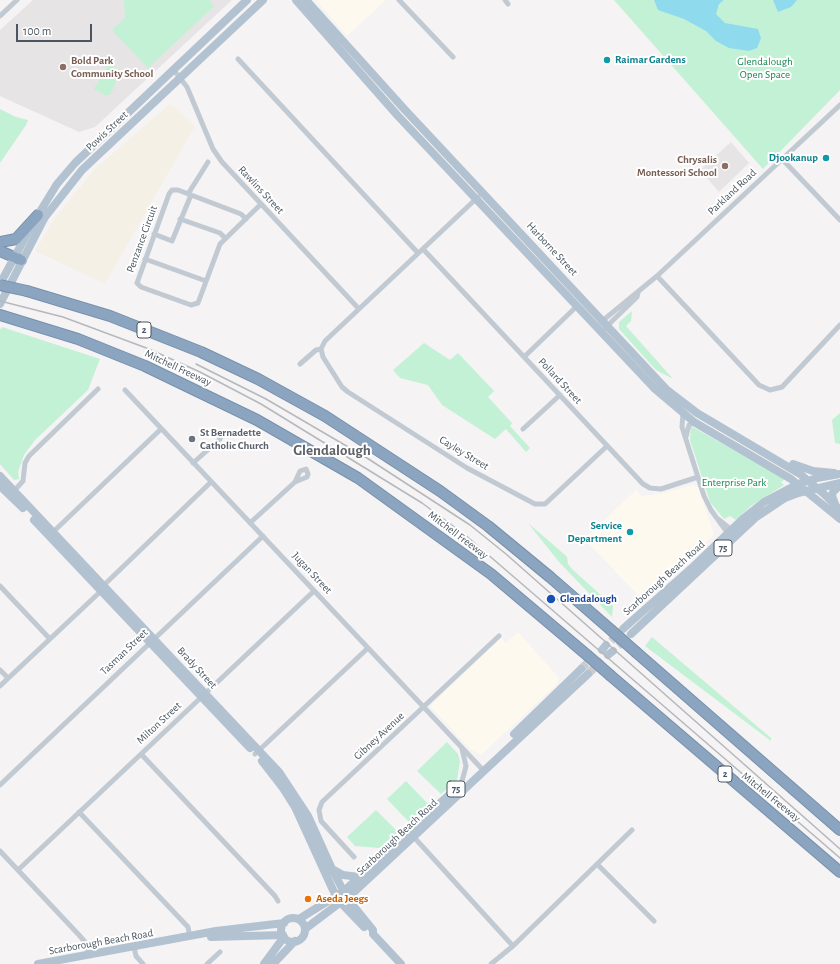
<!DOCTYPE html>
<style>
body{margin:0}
#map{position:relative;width:840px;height:964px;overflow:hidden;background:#f5f3f3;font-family:"Alegreya Sans",sans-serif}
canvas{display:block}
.scale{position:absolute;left:16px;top:24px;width:76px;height:18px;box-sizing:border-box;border:2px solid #4a5661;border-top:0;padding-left:5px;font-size:12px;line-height:14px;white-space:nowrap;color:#4a5661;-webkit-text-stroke:3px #fff;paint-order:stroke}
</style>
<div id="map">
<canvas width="840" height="964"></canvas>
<div class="scale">100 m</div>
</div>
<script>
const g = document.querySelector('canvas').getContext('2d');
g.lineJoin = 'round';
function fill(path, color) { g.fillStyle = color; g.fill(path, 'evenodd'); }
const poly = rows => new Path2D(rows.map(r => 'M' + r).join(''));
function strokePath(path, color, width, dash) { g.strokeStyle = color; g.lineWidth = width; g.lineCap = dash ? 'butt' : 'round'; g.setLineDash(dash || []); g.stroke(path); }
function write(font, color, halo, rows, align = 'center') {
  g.font = font + ' "Alegreya Sans",sans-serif'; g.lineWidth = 4; g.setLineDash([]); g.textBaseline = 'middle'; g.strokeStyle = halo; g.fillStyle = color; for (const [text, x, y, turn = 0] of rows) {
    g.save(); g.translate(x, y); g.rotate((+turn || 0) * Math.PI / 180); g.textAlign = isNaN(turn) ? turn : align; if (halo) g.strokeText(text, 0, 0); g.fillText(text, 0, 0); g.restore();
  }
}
fill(poly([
 [316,0,386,0,347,36],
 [693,485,699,488,714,535,643,600,584,539,636,490,641,496,659,494],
 [518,632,559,678,557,684,481,755,470,749,430,706,501,638,506,643]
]), '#fdf9ef');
fill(poly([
 [33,0,232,0,95,127,79,132,0,96,0,30],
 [731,142,749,163,719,192,700,170]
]), '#e6e4e5');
fill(poly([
 [124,0,209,0,214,6,148,68,112,30,125,18],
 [614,0,840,0,840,90,763,169],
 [108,65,127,72,125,75,119,74,112,91,109,95,105,95,94,89],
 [0,109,16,117,28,120,26,125,0,163],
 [632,311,631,321,626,326,673,379,656,370,619,329,619,322],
 [2,327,100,359,88,390,35,440,24,455,18,472,19,479,14,480,0,464,0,330],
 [424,343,450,360,458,353,494,391,488,397,512,423,510,426,530,448,526,452,506,429,495,439,442,405,428,385,400,378,393,370],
 [840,413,840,444,835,443,832,420],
 [691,426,785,479,781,482,784,485,751,506,736,520,730,516,724,519,710,502,690,440],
 [528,523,564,554,567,557,568,564,573,570,613,606,612,617,559,562],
 [652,637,771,738,771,741,645,646],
 [447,742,458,754,460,761,457,780,441,794,417,771],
 [406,781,429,805,410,823,387,799],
 [376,810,399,833,387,843,379,848,355,846,347,837]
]), '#c3f1d5');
fill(poly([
 [170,104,195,126,105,284,35,251,55,218,95,169]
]), '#f5f0e5');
fill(poly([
 [654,0,724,0,719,4,716,14,725,23,758,29,761,38,757,48,749,51,729,48,716,41,706,31,684,19,658,10],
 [773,0,797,0,791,7,778,12]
]), '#90daee');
strokePath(poly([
 [611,641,624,628],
 [618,646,628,637],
 [581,669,597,654],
 [588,674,604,659]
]), '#caccce', 8, [8, 4]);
const highway = poly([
 [0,242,16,239,38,215],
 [0,251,21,260],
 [27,291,110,316,201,352,258,379,325,416,440,491,488,526,550,577,611,630],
 [0,315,78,339,145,366,257,420,358,478,491,574,587,655],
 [637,653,840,830],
 [611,676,840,872]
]);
strokePath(highway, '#7690ad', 12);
strokePath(poly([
 [399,0,453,57],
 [505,0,508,4],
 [0,16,17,0],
 [238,59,418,253],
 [173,69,187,87,213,149,222,162,359,309],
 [782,159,840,220],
 [188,194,208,162],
 [180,219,220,233,225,238],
 [246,219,241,214,178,190,172,190,169,194,137,283,141,287,191,305,198,303,220,244,261,204],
 [154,234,172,241,191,195],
 [423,249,643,484,650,488,661,489,698,477],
 [145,259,206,281],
 [657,276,759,385,770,390,782,387,840,325],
 [601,322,657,276,840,105],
 [605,328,637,297,638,293],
 [321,349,323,357,342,387,348,392,467,468,535,504,545,504,606,447],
 [524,357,577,306],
 [300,364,316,350,321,349,325,341,478,197],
 [125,390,483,770],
 [683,413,682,427,704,496,711,510,729,535],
 [523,429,560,395],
 [686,437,689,425,694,422],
 [193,463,220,439],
 [13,492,23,481,25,463,29,456,98,389],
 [718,519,733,531],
 [250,523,295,482,300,471,306,469,308,474,307,477,295,482],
 [52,533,161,429],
 [104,585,211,482],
 [0,586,50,639],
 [0,670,8,678],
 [0,686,101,591],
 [141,754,275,896,278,901],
 [255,754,368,648],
 [0,785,263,536],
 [461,785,466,766,462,749],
 [79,812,188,927,190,937],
 [412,835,513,946],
 [0,851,79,935,86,943,89,955],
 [354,857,321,821,319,810,322,802,499,636],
 [597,864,654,921],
 [18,870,314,591],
 [134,947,136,956,143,964],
 [207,964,220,952],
 [491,964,513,946,632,830]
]), '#c1cad2', 5);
strokePath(poly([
 [296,0,398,116,655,389,694,422,791,479,840,519],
 [306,0,406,111,667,390,697,413,800,474,824,494,840,510],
 [0,284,33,223,57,184,75,163,247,0],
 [0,304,45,217,82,170,263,0],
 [793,464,813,471,834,473],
 [0,476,279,772,308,816,332,869,347,898,373,930,373,934,401,964],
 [0,486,23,508],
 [835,504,832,496,833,492,840,485],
 [34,520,250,748],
 [624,628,694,566,744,518,764,502,798,484,817,478,840,474],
 [631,634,755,518,785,498,798,493,840,483],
 [602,650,606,645],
 [608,655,613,651],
 [514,734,581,669],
 [262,761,283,788,295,807,333,890,341,903,364,927],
 [332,869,343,875,359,877],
 '281 930a12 12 0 1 1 24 0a12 12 0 1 1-24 0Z',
 [299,919,344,891,449,795],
 [305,929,354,892,588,674],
 [211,937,283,935],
 [38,964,216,931,284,923],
 [264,964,284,937],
 [273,964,295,941]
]), '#b3c2d1', 8);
strokePath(highway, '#8ba5c1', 10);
strokePath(poly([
 [0,301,63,317,149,349,200,372,261,404,422,503,464,534,840,858],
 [196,364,266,399,367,458,470,525,506,554,840,849]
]), '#b5b8bd', 1.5);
const highwayBridge = poly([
 [0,285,27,291],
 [611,630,637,653],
 [587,655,611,676]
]);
strokePath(highwayBridge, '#7690ad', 12, []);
strokePath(highwayBridge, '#8ba5c1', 10);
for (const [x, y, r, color] of [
 [607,60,4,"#0f9aa8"],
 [63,67,4,"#8d6e63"],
 [826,158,4,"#0f9aa8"],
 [725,166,4,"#8d6e63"],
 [192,439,4,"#6b7280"],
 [630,532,4,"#0f9aa8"],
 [551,599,5,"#1a4fb4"],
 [308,899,4,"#e8710a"]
]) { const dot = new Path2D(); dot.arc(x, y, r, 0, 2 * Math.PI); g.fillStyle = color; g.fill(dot); strokePath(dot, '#fff', 1.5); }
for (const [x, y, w] of [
 [144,330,14],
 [723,548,18],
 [725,774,14],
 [456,789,18]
]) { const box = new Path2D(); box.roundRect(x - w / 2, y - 8, w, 16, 3); g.fillStyle = '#fff'; g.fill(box); strokePath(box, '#4a5661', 1); }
write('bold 10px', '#4a5661', null, [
 ["2",144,330],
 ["75",723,548],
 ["2",725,774],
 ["75",456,789]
]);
write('bold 11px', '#0d838f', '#fff', [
 ["Raimar Gardens",615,60,"left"],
 ["Djookanup",818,158],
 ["Service",622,526],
 ["Department",622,539]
], 'right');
write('bold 11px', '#785e54', '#fff', [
 ["Bold Park",71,61],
 ["Community School",71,74],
 ["Chrysalis",717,160,"right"],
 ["Montessori School",717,173,"right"]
], 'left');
write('11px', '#17864f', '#fff', [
 ["Glendalough",765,62],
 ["Open Space",765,75],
 ["Enterprise Park",734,483]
]);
write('11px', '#4a5661', '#fff', [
 ["Powis Street",107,131,-43],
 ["Rawlins Street",261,190,47],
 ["Parkland Road",732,192,-43],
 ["Penzance Circuit",142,239,-70],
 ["Harborne Street",552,249,47],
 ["Mitchell Freeway",178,368,25],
 ["Pollard Street",560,381,47],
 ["Cayley Street",464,453,31],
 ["Mitchell Freeway",458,535,37],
 ["Jugan Street",312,573,47],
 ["Scarborough Beach Road",664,578,-42],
 ["Tasman Street",124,652,-44],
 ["Brady Street",197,668,47],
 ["Milton Street",159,723,-43],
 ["Gibney Avenue",379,736,-43],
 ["Mitchell Freeway",771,797,39],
 ["Scarborough Beach Road",397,837,-43],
 ["Scarborough Beach Road",101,942,-10]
]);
write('bold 11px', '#5b616d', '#fff', [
 ["St Bernadette",200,433],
 ["Catholic Church",200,446]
], 'left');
write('bold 11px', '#164399', '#fff', [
 ["Glendalough",560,599]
], 'left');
write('bold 11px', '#c56008', '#fff', [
 ["Aseda Jeegs",316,899]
], 'left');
write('bold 15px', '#5f6368', '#fff', [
 ["Glendalough",332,450]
]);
</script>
